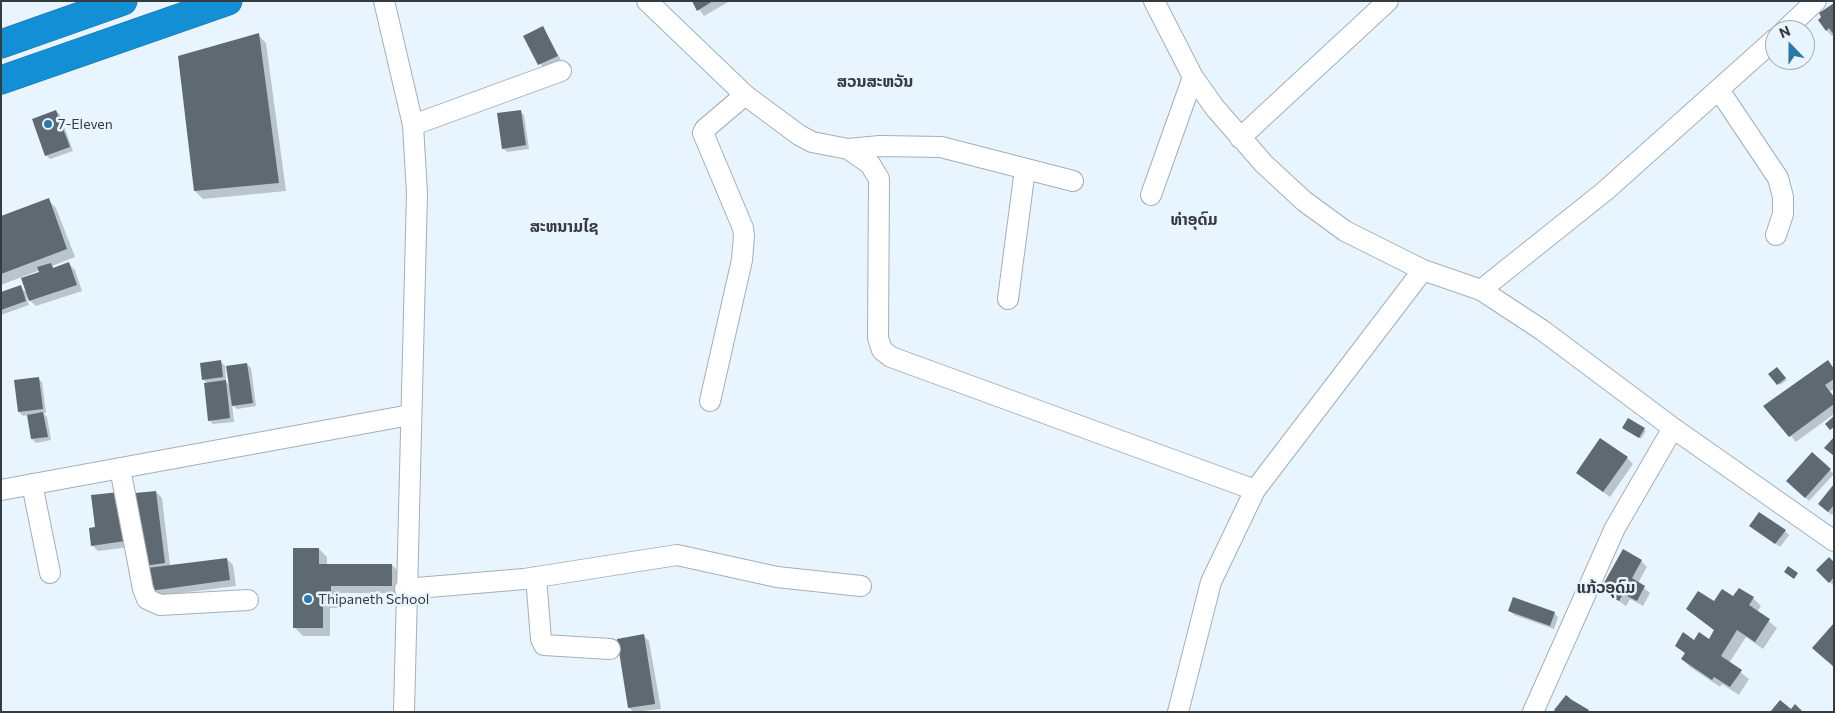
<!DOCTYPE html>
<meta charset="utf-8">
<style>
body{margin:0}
#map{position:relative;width:1835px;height:713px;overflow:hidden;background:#e9f5fe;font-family:Commissioner,sans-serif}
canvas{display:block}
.frame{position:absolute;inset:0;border:2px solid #363b3f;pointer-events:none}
.north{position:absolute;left:1765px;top:20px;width:50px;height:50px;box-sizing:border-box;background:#e9f5fe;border:1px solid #a1abb2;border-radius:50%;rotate:338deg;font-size:14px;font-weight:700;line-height:20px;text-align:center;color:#363b3f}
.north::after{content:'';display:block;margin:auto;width:18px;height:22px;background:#2b78aa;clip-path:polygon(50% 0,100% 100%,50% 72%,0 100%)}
</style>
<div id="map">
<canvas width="1835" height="713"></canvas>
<div class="frame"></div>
<div class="north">N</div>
</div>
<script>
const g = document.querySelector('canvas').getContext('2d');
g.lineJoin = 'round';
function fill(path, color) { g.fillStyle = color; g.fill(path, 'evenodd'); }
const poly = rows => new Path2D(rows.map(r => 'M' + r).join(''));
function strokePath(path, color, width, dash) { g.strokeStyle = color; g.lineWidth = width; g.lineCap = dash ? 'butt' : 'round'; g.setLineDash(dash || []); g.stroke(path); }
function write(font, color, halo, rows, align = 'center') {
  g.font = font + ' Commissioner,"Noto Sans Lao",sans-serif'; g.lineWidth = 5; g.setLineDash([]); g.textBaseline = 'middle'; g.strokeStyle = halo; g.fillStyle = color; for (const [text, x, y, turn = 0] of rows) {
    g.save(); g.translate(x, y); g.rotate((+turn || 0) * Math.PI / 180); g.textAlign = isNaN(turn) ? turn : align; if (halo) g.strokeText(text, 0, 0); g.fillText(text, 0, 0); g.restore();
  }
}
fill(poly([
 [693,1,730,1,704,16],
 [1834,4,1834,35,1832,36,1826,30],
 [543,27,561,60,543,68,525,36],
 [258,35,266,43,286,191,203,199,195,191],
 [56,111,60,115,73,151,50,159,46,155],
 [521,112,524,115,529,149,507,152,503,148],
 [48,200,56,208,75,257,52,266,55,269,69,264,75,270,82,291,36,306,26,297,29,305,1,315,1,293,20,287,28,294,41,273,40,270,1,285,1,218],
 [221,362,225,366,226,382,230,386,247,364,251,368,256,406,237,409,232,404,234,422,213,424,209,420,208,384,203,379],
 [1828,362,1834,368,1834,389,1830,391,1834,397,1834,414,1796,442,1765,406],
 [1777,369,1787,380,1780,385,1770,374],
 [38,379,42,382,46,413,43,413,47,417,51,440,36,443,32,439,28,415,23,416,19,412],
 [1629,420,1646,431,1641,439,1625,429],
 [1812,454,1834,474,1809,501,1788,481],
 [1627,458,1633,464,1610,497,1577,473],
 [1834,486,1834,513,1832,515,1823,508],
 [156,492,162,498,170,566,227,559,233,565,236,586,157,596,151,590,145,565],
 [92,496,130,547,98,551,92,545,97,528],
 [1755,529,1785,531,1789,535,1780,547],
 [319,549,327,557,327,565,392,565,400,573,400,593,339,593,339,608,330,608,330,636,303,636,295,628],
 [1641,561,1647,567,1638,583,1650,593,1643,606,1630,599,1626,606,1601,589],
 [1834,563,1834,585,1833,585,1817,570],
 [1734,598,1753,598,1761,606,1757,612,1777,628,1763,649,1746,637,1729,663,1749,679,1739,695,1722,684,1720,687,1690,667,1682,659,1686,654,1676,645,1709,640,1715,631,1688,609],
 [1510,611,1554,613,1558,617,1554,629,1514,615],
 [643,635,649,641,661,709,634,712,629,708]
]), '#0003');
fill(poly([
 [692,1,713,1,697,11],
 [1834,3,1834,35,1829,28,1826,31,1818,20,1821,17,1819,13],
 [543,26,558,56,538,65,523,36],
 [259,33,279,183,194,191,178,56],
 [56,110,70,147,45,156,32,119],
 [521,110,526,145,502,149,497,113],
 [49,198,67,249,1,274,1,216],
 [69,262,77,285,29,301,21,278,39,272,37,267,51,263,53,268],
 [21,285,26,301,1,310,1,292],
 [221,360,223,377,202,380,200,363],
 [1828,360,1834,369,1834,379,1825,385,1834,397,1834,404,1789,437,1763,406],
 [247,363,253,403,232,406,226,366],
 [1777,367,1786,378,1777,385,1768,374],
 [39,377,43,409,18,412,14,380],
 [226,380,230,418,208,421,204,383],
 [43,412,48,437,31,439,27,415],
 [1834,416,1834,427,1830,430,1825,424],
 [1628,418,1645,428,1639,438,1622,428],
 [1834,437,1834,456,1824,448],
 [1600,438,1628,457,1603,492,1576,473],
 [1812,452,1831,469,1805,498,1786,481],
 [1834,484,1834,505,1828,512,1818,504],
 [156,491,165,563,144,566,135,493],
 [119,492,125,541,91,546,89,528,95,527,91,495],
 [1759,512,1786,530,1775,544,1749,526],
 [293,548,319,548,319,564,392,564,392,586,331,586,331,601,323,601,323,628,293,628],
 [1623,549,1642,560,1632,578,1645,586,1637,601,1623,594,1619,601,1600,590],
 [1829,557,1834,562,1834,577,1829,583,1816,570],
 [227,558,230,580,150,591,147,568],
 [1788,566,1798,573,1794,579,1784,572],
 [1739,588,1754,597,1749,605,1770,619,1755,642,1737,630,1721,656,1742,670,1730,687,1714,677,1712,680,1681,659,1685,653,1675,646,1683,632,1694,640,1699,632,1709,639,1714,630,1686,609,1698,591,1714,601,1722,589,1733,596],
 [1513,597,1555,612,1550,626,1508,611],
 [1834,623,1834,667,1812,648],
 [644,634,655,704,628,708,617,639],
 [1566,695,1572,700,1589,710,1588,712,1556,712,1554,710],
 [1780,700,1791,709,1795,704,1803,712,1770,712]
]), '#5f6971');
const minor = poly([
 [384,1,413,125,417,193,404,712],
 [647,1,745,95,799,135,812,142,848,149,870,164,879,179,878,338,882,350,891,357,1255,490],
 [1154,1,1193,77,1215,108,1264,164,1304,201,1345,231,1423,270,1481,290,1542,330,1673,428,1834,541],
 [1785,30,1816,1],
 [1719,90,1778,178,1783,197,1783,214,1776,235],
 [413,125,561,71],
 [1240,138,1388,1],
 [848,149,880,146,941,147,1073,181],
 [1151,195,1193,77],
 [1481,290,1605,191,1775,39],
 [1008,299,1025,169],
 [710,401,742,260,744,236,743,228,703,133,705,129,745,95],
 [120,468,143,589,147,599,160,605,248,600],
 [32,484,50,573],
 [1,490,410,415],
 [536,577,541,639,544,645,610,649],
 [405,589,524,579,677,555,777,577,861,586],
 [1178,712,1211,582,1255,490,1423,270],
 [1533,712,1615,528,1673,428]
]);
const highway = poly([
 [1,44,123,1],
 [1,80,228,1]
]);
strokePath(minor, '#a4afb7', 22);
strokePath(highway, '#1f72a0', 29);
strokePath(minor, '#fff', 20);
strokePath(highway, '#128fd5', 28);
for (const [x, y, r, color] of [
 [48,124,5,"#2b78aa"],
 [308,599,5,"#2b78aa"]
]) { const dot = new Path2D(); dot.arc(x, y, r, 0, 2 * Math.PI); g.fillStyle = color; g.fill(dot); strokePath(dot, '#e9f5fe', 2); }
write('14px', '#363b3f', '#e9f5fe', [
 ["7-Eleven",58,124],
 ["Thipaneth School",318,599]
], 'left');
write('bold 16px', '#363b3f', '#e9f5fe', [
 ["ສວນສະຫວັນ",875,82],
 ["ທ່າອຸດົມ",1194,220],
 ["ສະຫນາມໄຊ",564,227],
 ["ແກ້ວອຸດົມ",1606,588]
]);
</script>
